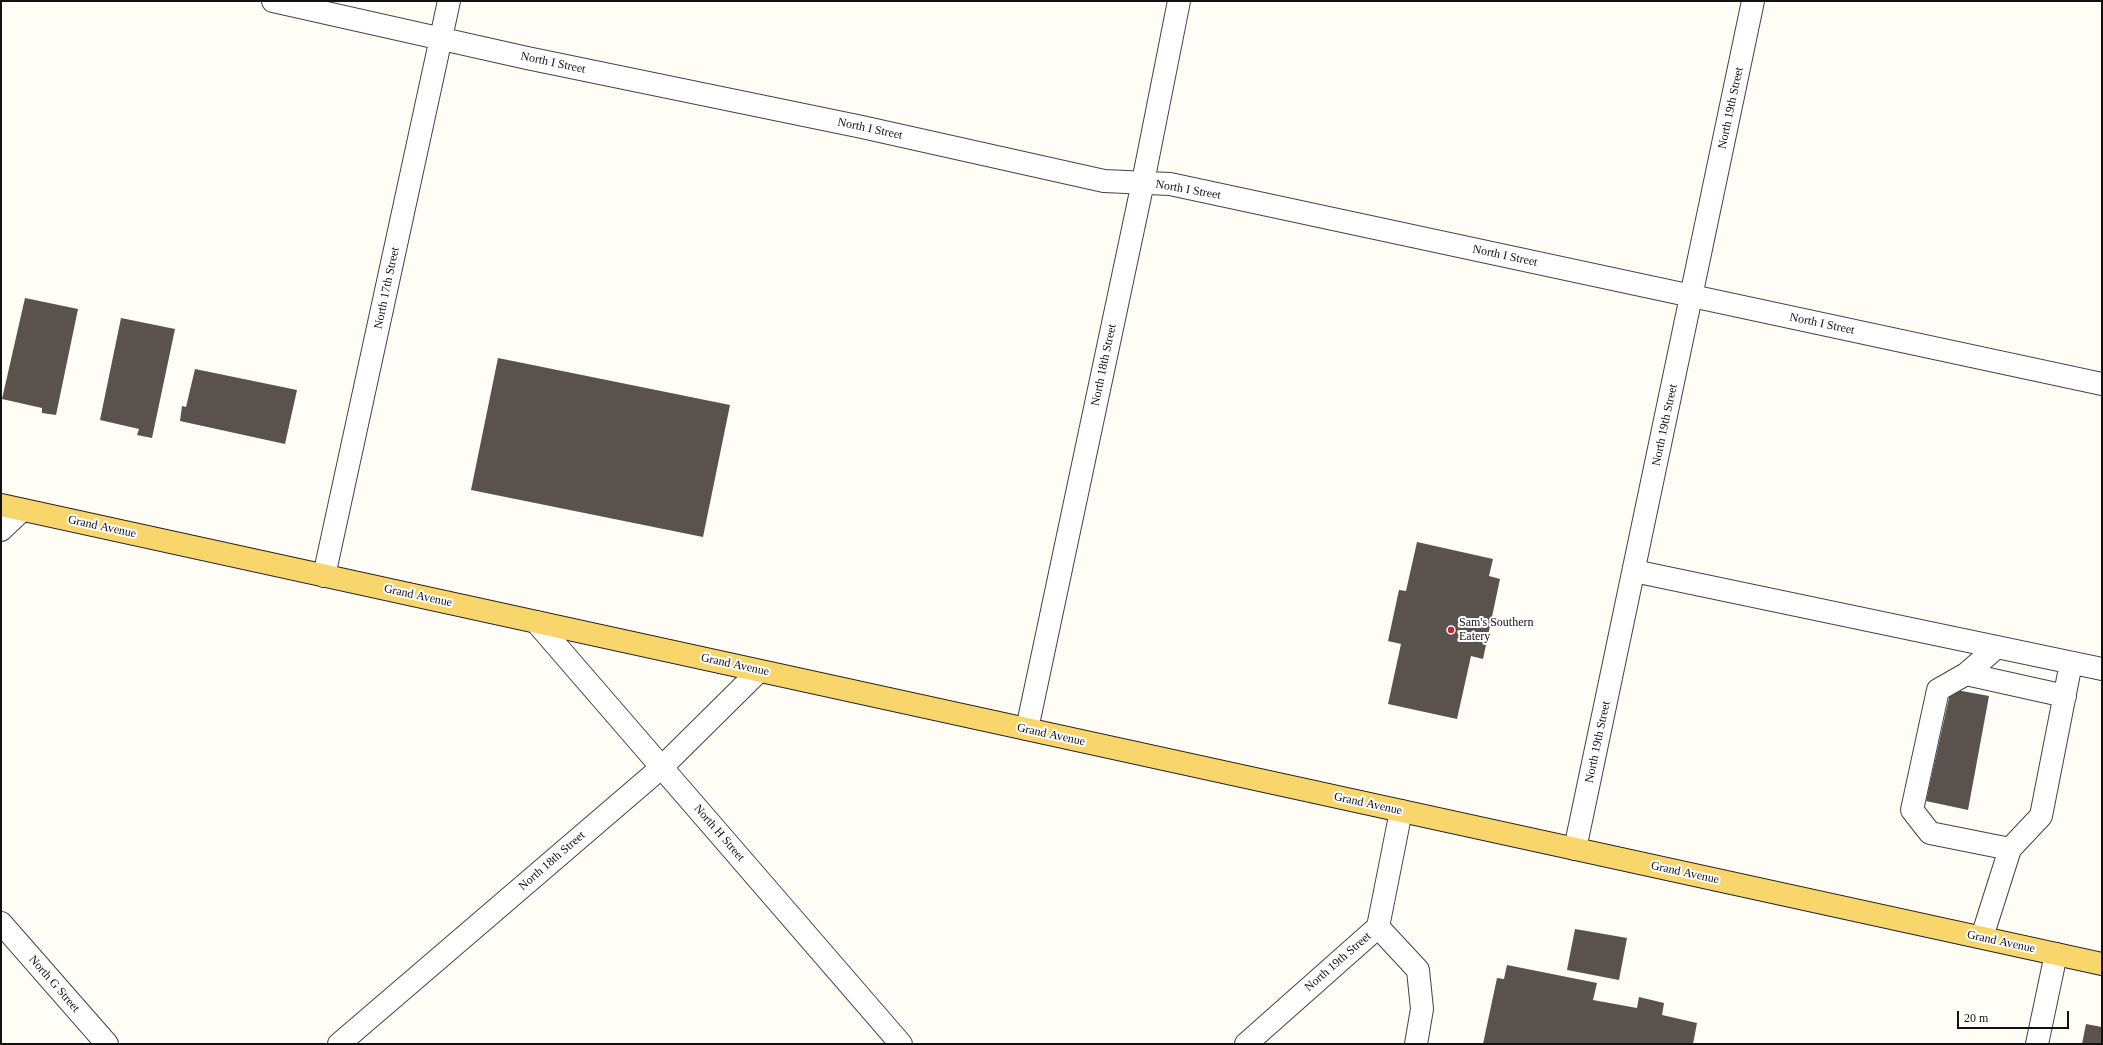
<!DOCTYPE html>
<style>
body{margin:0}
#map{position:relative;width:2103px;height:1045px;overflow:hidden;background:#fffdf5;font-family:Georgia,serif}
canvas{display:block}
.frame{position:absolute;inset:0;border:2px solid #111;pointer-events:none}
.scale{position:absolute;left:1957px;top:1011px;width:112px;height:18px;box-sizing:border-box;border:2px solid #111;border-top:0;padding-left:5px;font-size:12px;line-height:14px;white-space:nowrap;color:#111;-webkit-text-stroke:3px #fff;paint-order:stroke}
</style>
<div id="map">
<canvas width="2103" height="1045"></canvas>
<div class="frame"></div>
<div class="scale">20 m</div>
</div>
<script>
const g = document.querySelector('canvas').getContext('2d');
g.lineJoin = 'round';
function fill(path, color) { g.fillStyle = color; g.fill(path, 'evenodd'); }
const poly = rows => new Path2D(rows.map(r => 'M' + r).join(''));
function strokePath(path, color, width, dash) { g.strokeStyle = color; g.lineWidth = width; g.lineCap = dash ? 'butt' : 'round'; g.setLineDash(dash || []); g.stroke(path); }
function write(font, color, halo, rows, align = 'center') {
  g.font = font + ' Georgia,serif'; g.lineWidth = 4; g.setLineDash([]); g.textBaseline = 'middle'; g.strokeStyle = halo; g.fillStyle = color; for (const [text, x, y, turn = 0] of rows) {
    g.save(); g.translate(x, y); g.rotate((+turn || 0) * Math.PI / 180); g.textAlign = isNaN(turn) ? turn : align; if (halo) g.strokeText(text, 0, 0); g.fillText(text, 0, 0); g.restore();
  }
}
fill(poly([
 [25,298,78,309,56,415,42,413,42,408,2,399],
 [121,318,175,329,152,438,137,435,139,429,100,420],
 [498,358,730,405,703,537,471,490],
 [195,369,297,390,285,444,180,421,182,406,186,407],
 [1417,542,1493,559,1489,576,1500,579,1483,659,1471,656,1457,719,1388,704,1401,644,1388,641,1399,590,1406,591],
 [1951,689,1989,696,1968,810,1926,801],
 [1575,929,1627,938,1619,980,1567,970],
 [1507,965,1597,983,1593,1000,1637,1008,1639,997,1664,1003,1662,1015,1697,1023,1693,1044,1483,1044,1497,978,1504,979],
 [2086,1024,2102,1027,2102,1044,2082,1044]
]), '#5a524d');
const minor = poly([
 [273,1,527,58,862,127,1104,181,1170,184,2102,384],
 [1,530,22,510],
 [1634,571,2102,669],
 [324,576,449,1],
 [536,622,901,1044],
 [1997,647,1966,674,1938,690,1912,810,1930,833,2010,849],
 [1966,674,2065,696],
 [1027,729,1143,182,1179,1],
 [1575,849,1753,1],
 [1,923,107,1044],
 [1378,927,1418,970,1422,1009,1416,1044],
 [1982,937,2010,849,2041,816,2071,663],
 [339,1044,662,767,759,671],
 [1246,1044,1378,927,1401,811],
 [2037,1044,2056,954]
]);
const major = poly([
 [1,505,2102,964]
]);
strokePath(minor, '#444', 24);
strokePath(major, '#222', 24);
strokePath(minor, '#fff', 22);
strokePath(major, '#f9d66b', 22);
for (const [x, y, r, color] of [
 [1451,630,4,"#c4262e"]
]) { const dot = new Path2D(); dot.arc(x, y, r, 0, 2 * Math.PI); g.fillStyle = color; g.fill(dot); strokePath(dot, '#fff', 1.5); }
write('12px', '#111', '#fff', [
 ["North I Street",553,63,12],
 ["North 19th Street",1731,108,-78],
 ["North I Street",870,129,12],
 ["North I Street",1188,190,10],
 ["North I Street",1505,256,12],
 ["North 17th Street",387,288,-78],
 ["North I Street",1822,324,12],
 ["North 18th Street",1104,365,-78],
 ["North 19th Street",1665,425,-78],
 ["Grand Avenue",102,527,12],
 ["Grand Avenue",418,596,12],
 ["Grand Avenue",735,665,12],
 ["Grand Avenue",1051,735,12],
 ["North 19th Street",1598,742,-78],
 ["Grand Avenue",1368,804,12],
 ["North H Street",719,833,49],
 ["North 18th Street",552,861,-41],
 ["Grand Avenue",1685,873,12],
 ["Grand Avenue",2001,942,12],
 ["North 19th Street",1338,962,-41],
 ["North G Street",54,984,49]
]);
write('12px', '#111', '#fff', [
 ["Sam's Southern",1459,623],
 ["Eatery",1459,637]
], 'left');
</script>
